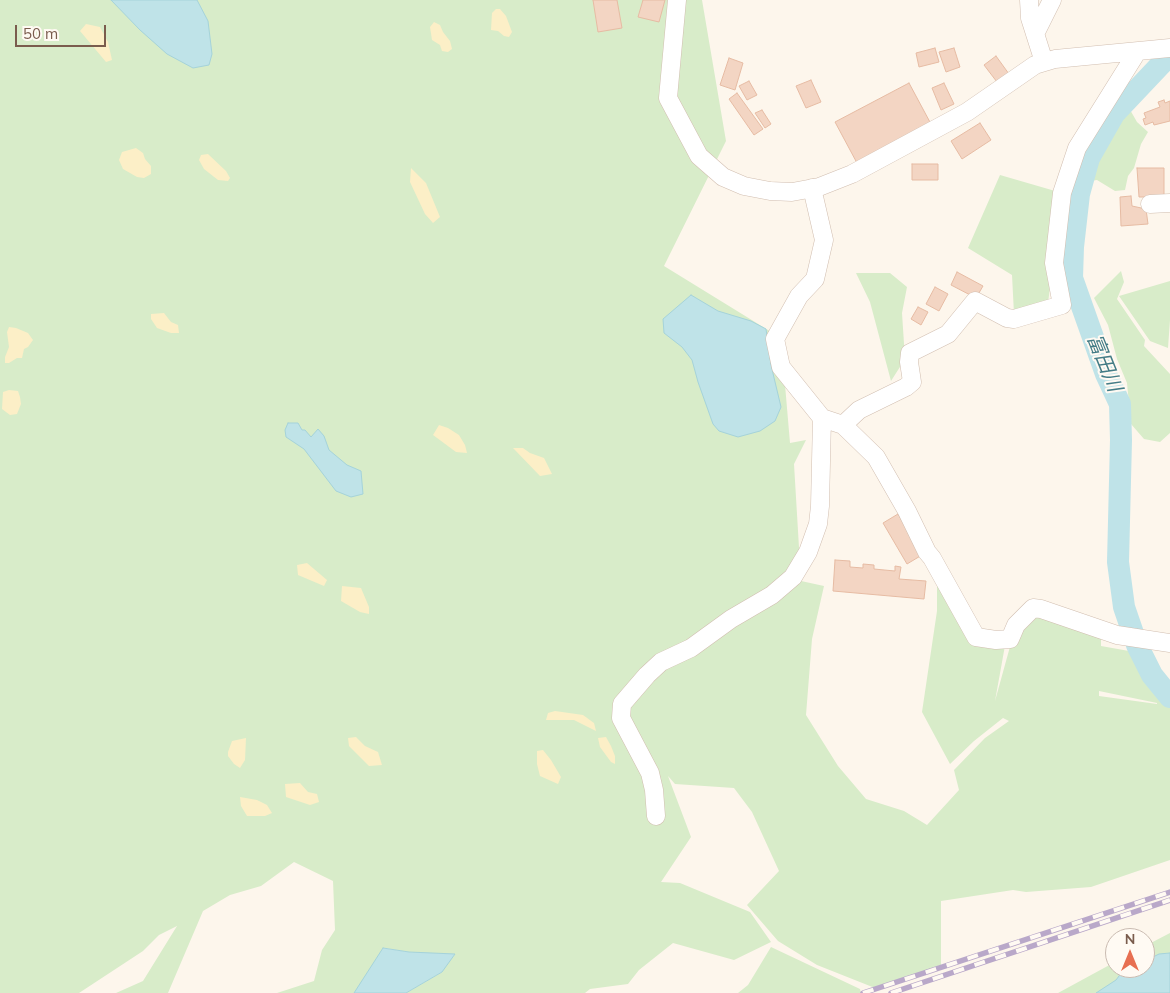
<!DOCTYPE html>
<meta charset="utf-8">
<style>
body{margin:0}
#map{position:relative;width:1170px;height:993px;overflow:hidden;background:#fdf6ec;font-family:Mulish,sans-serif}
canvas{display:block}
.north{position:absolute;left:1105px;top:928px;width:50px;height:50px;box-sizing:border-box;background:#fffaf3;border:1px solid #cabbb1;border-radius:50%;rotate:0deg;font-size:14px;font-weight:700;line-height:20px;text-align:center;color:#7a5c4d}
.north::after{content:'';display:block;margin:auto;width:18px;height:22px;background:#e76f51;clip-path:polygon(50% 0,100% 100%,50% 72%,0 100%)}
.scale{position:absolute;left:15px;top:25px;width:91px;height:22px;box-sizing:border-box;border:2px solid #7a5c4d;border-top:0;padding-left:6px;font-size:15px;line-height:18px;white-space:nowrap;color:#7a5c4d;-webkit-text-stroke:4px #fffaf3;paint-order:stroke}
</style>
<div id="map">
<canvas width="1170" height="993"></canvas>
<div class="north">N</div>
<div class="scale">50 m</div>
</div>
<script>
const g = document.querySelector('canvas').getContext('2d');
g.lineJoin = 'round';
function fill(path, color) { g.fillStyle = color; g.fill(path, 'evenodd'); }
const poly = rows => new Path2D(rows.map(r => 'M' + r).join(''));
function strokePath(path, color, width, dash) { g.strokeStyle = color; g.lineWidth = width; g.lineCap = dash ? 'butt' : 'round'; g.setLineDash(dash || []); g.stroke(path); }
function write(font, color, halo, rows, align = 'center') {
  g.font = font + ' Mulish,"Noto Sans JP",sans-serif'; g.lineWidth = 4; g.setLineDash([]); g.textBaseline = 'middle'; g.strokeStyle = halo; g.fillStyle = color; for (const [text, x, y, turn = 0] of rows) {
    g.save(); g.translate(x, y); g.rotate((+turn || 0) * Math.PI / 180); g.textAlign = isNaN(turn) ? turn : align; if (halo) g.strokeText(text, 0, 0); g.fillText(text, 0, 0); g.restore();
  }
}
fill(poly([
 [0,0,702,0,726,141,664,266,781,338,790,443,806,440,794,464,801,581,824,586,812,639,806,715,838,766,866,799,904,811,927,825,959,790,954,770,985,738,1009,721,1003,718,974,741,950,764,922,712,937,611,937,584,966,631,1006,640,995,701,1011,643,1022,619,1044,614,1101,634,1101,646,1129,651,1170,706,1170,860,1091,887,1026,892,1013,890,941,901,941,965,875,988,817,965,778,941,747,905,779,871,752,812,734,788,675,784,668,776,691,837,661,882,680,883,750,912,771,942,734,960,673,943,639,970,628,984,590,989,585,993,406,993,442,972,419,954,384,948,355,993,277,993,314,981,322,950,335,930,333,881,294,862,261,886,230,895,203,911,168,993,116,993,143,981,177,926,159,935,143,951,79,993,0,993],
 [1099,691,1157,703,1157,704,1099,696],
 [1129,108,1137,122,1148,132,1141,144,1134,168,1128,176,1125,190,1115,191,1097,180,1090,181,1097,155,1120,112],
 [1000,175,1062,193,1048,303,1014,314,1012,275,968,248],
 [1121,271,1124,282,1117,299,1145,340,1144,346,1170,374,1170,433,1160,442,1144,439,1131,424,1127,383,1117,359,1108,325,1094,298],
 [856,273,890,273,907,287,902,313,905,359,891,381,870,302],
 [1170,281,1170,320,1168,348,1150,341,1119,296],
 [1170,933,1170,993,1058,993,1115,962,1115,968,1145,968,1145,946],
 [771,947,860,989,861,993,738,993,748,985]
]), '#d8ecc9');
fill(poly([
 [496,9,500,9,506,16,512,32,509,37,504,36,498,31,491,30,492,13],
 [434,22,440,25,443,32,450,41,452,49,448,52,442,51,440,45,432,40,430,27],
 [86,24,100,27,108,42,112,60,106,62,80,31],
 [136,148,143,153,145,159,151,166,151,174,144,178,137,177,123,169,119,160,122,152],
 [208,154,226,171,230,178,228,181,218,180,204,169,199,160,201,155],
 [411,168,426,183,440,217,433,223,425,214,410,182],
 [164,313,171,322,178,325,179,333,171,333,157,328,151,319,151,314],
 [9,327,16,328,28,333,33,340,28,347,24,349,22,358,17,358,9,363,5,363,5,357,9,347,7,332],
 [9,390,18,391,20,397,21,404,17,414,10,415,2,409,3,392],
 [439,425,448,428,459,435,465,445,467,453,456,452,433,435],
 [513,448,523,448,530,453,544,458,552,474,540,476],
 [307,563,327,580,324,586,298,575,297,565],
 [342,586,361,588,369,607,369,614,360,612,341,601],
 [555,711,583,715,594,723,596,731,574,720,546,720,548,713],
 [356,737,365,746,378,752,382,765,369,766,349,746,348,738],
 [606,737,611,746,615,756,615,764,611,762,600,747,598,738],
 [246,738,245,760,240,768,234,764,228,756,228,752,232,741],
 [543,750,551,760,561,777,558,784,540,776,537,764,537,751],
 [300,783,308,792,317,794,319,802,310,805,286,797,285,784],
 [240,797,257,800,267,805,272,813,265,816,247,816,241,806]
]), '#fcefc7');
const water = poly([
 [111,0,197,0,208,21,212,54,209,65,193,68,167,54,140,30,111,0],
 [691,295,718,311,751,321,766,329,771,365,781,407,775,421,760,431,738,437,719,431,713,424,698,382,692,360,682,347,664,333,663,319,691,295],
 [288,423,298,423,302,430,305,430,311,437,318,429,324,436,329,450,347,465,361,471,363,494,351,497,336,491,304,449,286,437,285,430,288,423],
 [383,948,409,952,455,954,442,972,406,993,354,993,383,948],
 [1170,953,1170,993,1096,993,1116,980,1122,972,1130,968,1145,968,1145,961,1159,954,1170,953]
]);
fill(water, '#bfe3e8');
strokePath(water, '#a5d3da', 1);
strokePath(poly([
 [1170,50,1165,60,1114,114,1089,158,1079,194,1073,247,1072,278,1106,374,1120,404,1121,440,1118,562,1124,607,1137,645,1152,675,1170,697]
]), '#bfe3e8', 22);
const building = poly([
 [593,0,617,0,622,28,598,32,593,0],
 [643,0,665,0,659,22,638,17,643,0],
 [935,48,939,62,919,67,916,53,935,48],
 [954,48,960,67,946,72,939,52,954,48],
 [996,56,1009,74,997,82,984,65,996,56],
 [729,58,743,63,735,90,720,85,729,58],
 [811,80,821,102,806,108,796,86,811,80],
 [749,81,757,95,747,100,739,86,749,81],
 [909,83,931,124,857,163,835,122,909,83],
 [944,83,954,104,941,110,932,88,944,83],
 [737,93,763,129,754,135,729,99,737,93],
 [1164,100,1165,103,1170,101,1170,121,1154,125,1153,122,1145,125,1143,119,1146,118,1144,113,1160,107,1158,102,1164,100],
 [762,110,771,124,765,128,755,113,762,110],
 [980,123,991,140,962,159,951,141,980,123],
 [912,164,938,164,938,180,912,180,912,164],
 [1137,168,1164,168,1164,197,1139,197,1137,168],
 [1131,196,1132,206,1146,209,1148,224,1121,226,1120,197,1131,196],
 [957,272,983,286,976,298,951,285,957,272],
 [935,287,948,294,939,311,926,304,935,287],
 [918,307,928,312,921,325,911,319,918,307],
 [898,514,922,555,907,564,883,523,898,514],
 [835,560,850,561,850,567,863,568,863,564,874,565,874,569,895,571,895,566,901,567,899,579,926,581,924,599,833,591,835,560]
]);
fill(building, '#f3d5c3');
strokePath(building, '#e6bba3', 1);
const minor = poly([
 [677,0,668,98,699,156,723,177,744,186,770,191,792,192,819,187,852,174,967,112,1035,65,1055,59,1170,48],
 [1029,0,1030,18,1044,62],
 [1035,34,1052,0],
 [812,188,824,240,815,279,799,296,775,339,781,367,822,418,843,425,876,457,907,511,927,552,932,558,976,637,996,640,1010,639,1016,625,1033,608,1041,609,1117,635,1170,643],
 [1150,204,1170,203],
 [843,425,859,410,906,387,912,382,909,362,910,353,948,334,975,301,1007,318,1014,319,1062,305,1054,263,1062,193,1077,148,1137,52],
 [656,816,654,790,650,773,621,718,622,704,647,675,661,662,691,648,731,619,772,595,793,577,808,552,818,524,820,506,822,418]
]);
strokePath(minor, '#d1beb0', 19);
strokePath(minor, '#fff', 18);
const rail = poly([
 [863,993,1170,892],
 [891,993,1170,900]
]);
strokePath(rail, '#b9a8c9', 5.5);
strokePath(rail, '#fffaf3', 4, [11]);
write('italic 20px', '#437c86', '#fffaf3', [
 ["富田川",1104,363,68]
]);
</script>
